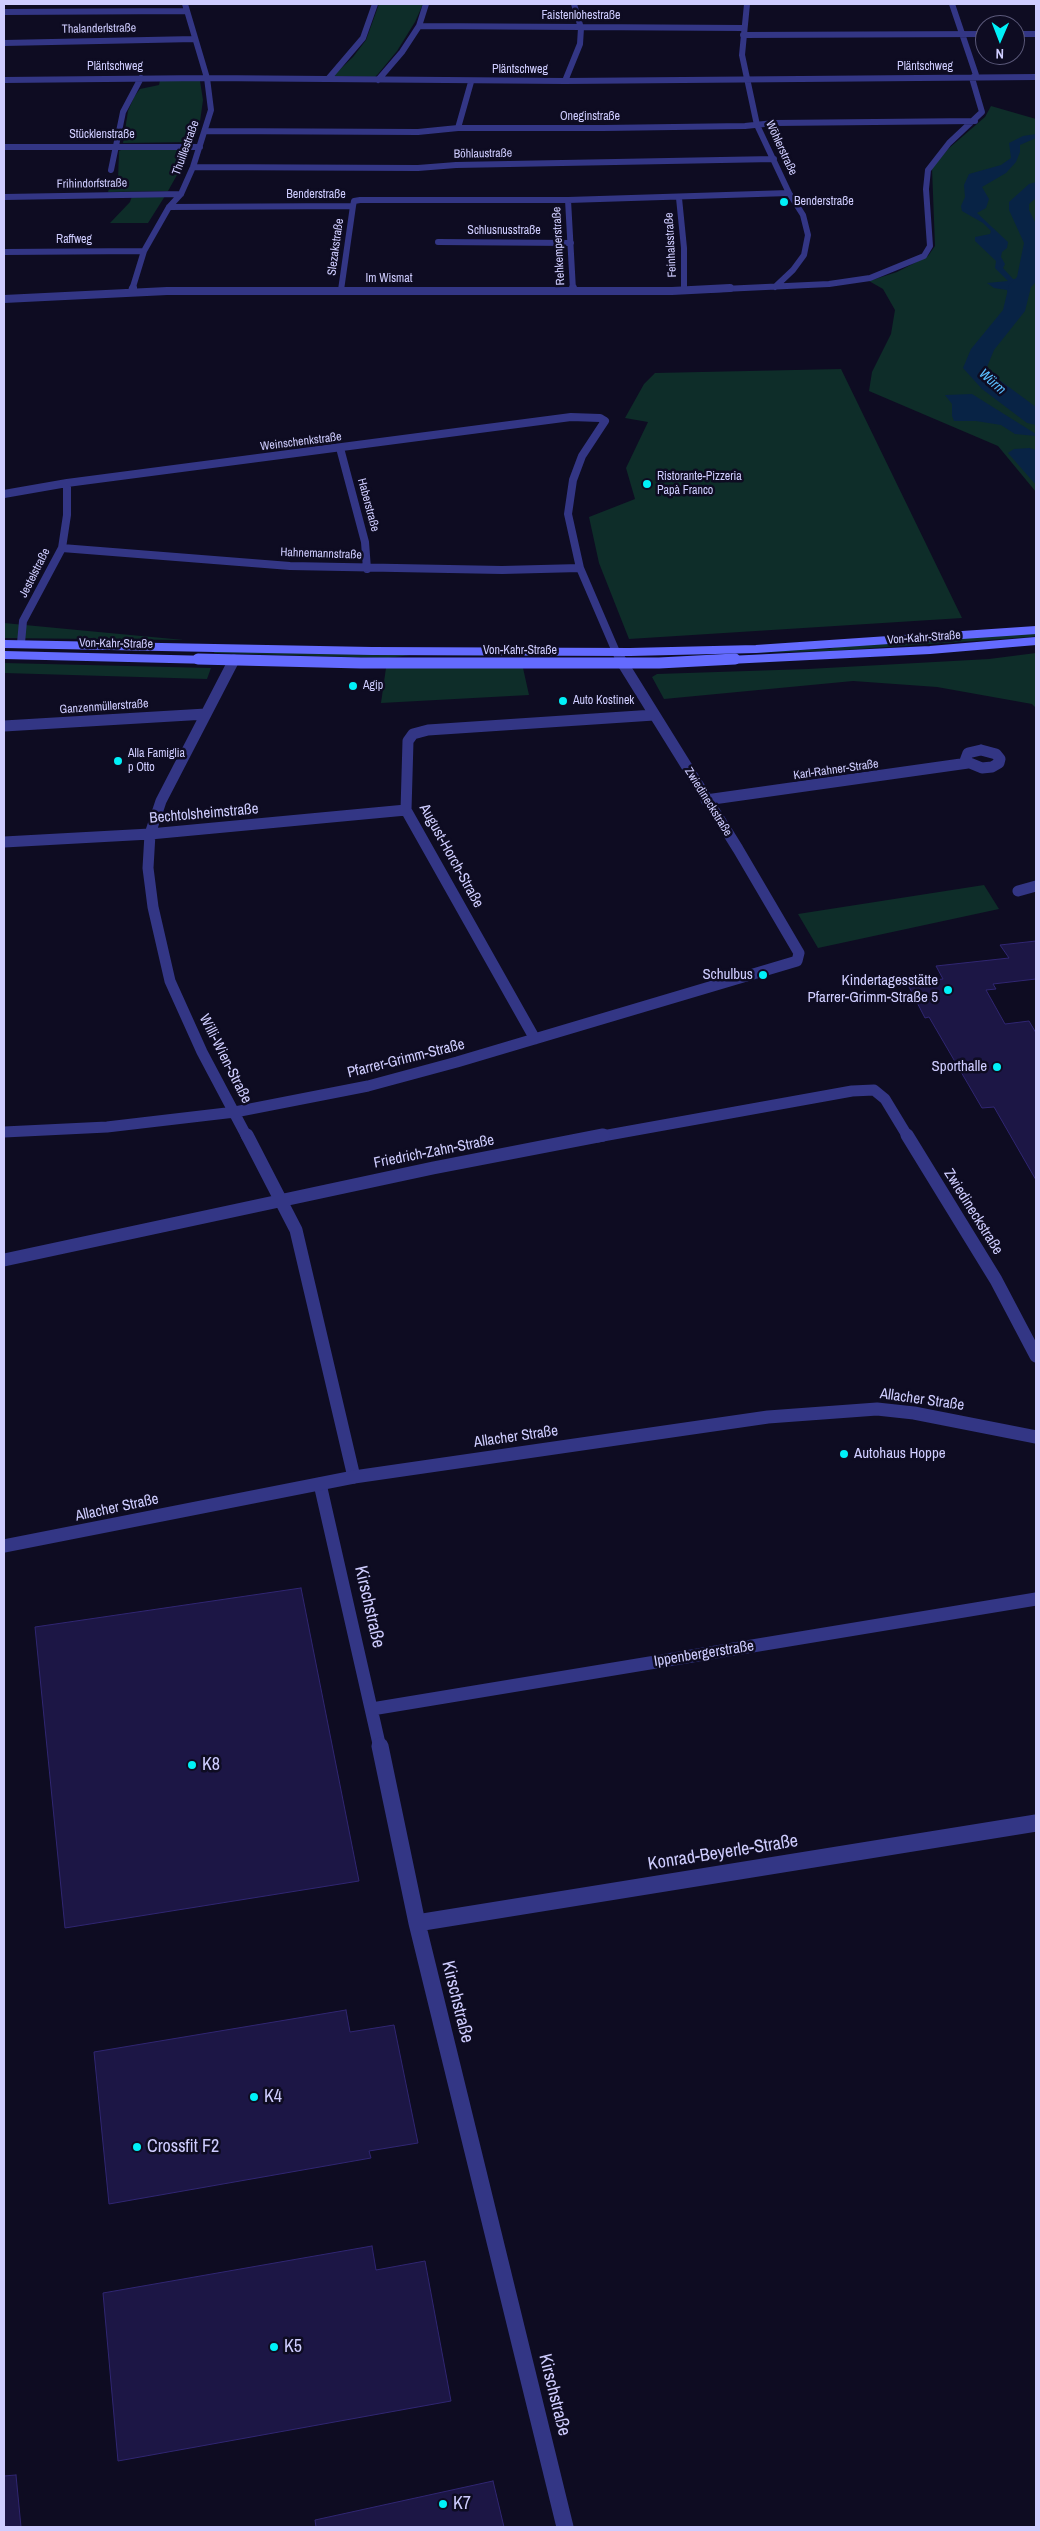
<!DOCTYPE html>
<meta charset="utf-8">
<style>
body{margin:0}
#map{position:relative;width:1040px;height:2531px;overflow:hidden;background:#0e0c22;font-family:"Archivo Narrow",sans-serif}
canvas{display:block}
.frame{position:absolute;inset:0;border:5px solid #cfcdff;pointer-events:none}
.north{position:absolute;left:975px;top:15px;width:50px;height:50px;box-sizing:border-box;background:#0e0c22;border:1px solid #5b597a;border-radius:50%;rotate:181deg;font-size:14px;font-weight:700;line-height:20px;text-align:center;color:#cfcdff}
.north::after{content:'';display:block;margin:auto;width:18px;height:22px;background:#00f1f8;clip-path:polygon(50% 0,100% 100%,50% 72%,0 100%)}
</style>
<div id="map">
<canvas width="1040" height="2531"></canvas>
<div class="frame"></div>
<div class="north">N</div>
</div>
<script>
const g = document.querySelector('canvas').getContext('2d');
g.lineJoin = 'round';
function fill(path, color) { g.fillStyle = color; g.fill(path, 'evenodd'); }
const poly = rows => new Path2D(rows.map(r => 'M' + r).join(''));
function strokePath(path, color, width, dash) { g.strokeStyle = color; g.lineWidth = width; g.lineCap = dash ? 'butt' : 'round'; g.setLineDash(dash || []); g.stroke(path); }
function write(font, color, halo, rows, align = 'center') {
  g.font = font + ' "Archivo Narrow",sans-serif'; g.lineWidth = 5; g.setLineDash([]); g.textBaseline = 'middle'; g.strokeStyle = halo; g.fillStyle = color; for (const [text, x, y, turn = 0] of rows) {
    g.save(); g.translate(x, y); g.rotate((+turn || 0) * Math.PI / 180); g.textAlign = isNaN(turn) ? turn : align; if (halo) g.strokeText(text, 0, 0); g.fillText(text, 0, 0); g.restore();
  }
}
fill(poly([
 [379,4,423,4,415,22,397,51,378,74,375,77,333,76,353,57,366,40],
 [160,80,200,81,203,100,199,129,194,142,123,143,128,111,134,97,140,89,159,85],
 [991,106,1036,119,1036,492,998,446,869,391,872,372,891,334,895,310,883,289,869,281,897,272,928,256,935,246,932,168,948,149,985,117],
 [123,149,186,149,191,150,168,191,108,192,111,181,118,180,119,151],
 [132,196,165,196,148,223,110,223,130,202],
 [841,369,962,618,629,639,599,563,589,517,635,499,626,468,648,422,625,418,644,384,655,373],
 [4,623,88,631,184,640,4,638],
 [1036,632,1036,636,1030,637,829,651,666,655,829,649,845,645],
 [215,649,577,656,410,655,388,658,214,653],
 [1036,653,1036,708,1032,704,937,687,853,681,664,699,652,677,657,674,808,669,989,659],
 [4,663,211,668,207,679,4,673],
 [386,668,523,668,529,695,381,703],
 [984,885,999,909,818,948,798,914]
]), '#0e2d29');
fill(poly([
 [1036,134,1036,138,1020,145,1020,152,1016,162,1006,173,982,187,989,199,986,208,977,213,1008,242,1007,248,1002,252,1001,257,1005,264,1003,268,1013,279,1018,279,1022,274,1020,267,1031,243,1014,209,1025,209,1036,236,1036,252,1032,267,1033,281,1027,288,1025,297,1009,296,1007,290,994,288,987,283,1008,281,995,268,996,261,975,241,975,237,990,234,991,231,983,223,962,211,961,206,965,197,964,185,969,174,1001,165,1011,158,1009,143,1023,136],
 [972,394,1036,434,1036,436,1015,434,1001,425,976,421,954,421,952,416,952,404,945,395],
 [1030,448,1036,450,1036,485,1008,453,1014,449]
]), '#082345');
fill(poly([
 [1036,182,1036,198,1029,204,1029,210,1036,224,1036,282,1031,287,1025,311,994,350,987,367,998,379,1036,407,1036,425,1027,423,982,389,963,368,971,349,1003,310,1009,285,1017,277,1024,243,1009,210,1009,202,1029,184,1036,182]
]), '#082345');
const building = poly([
 [1036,941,1036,979,993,984,996,989,986,990,1005,1024,1029,1021,1036,1033,1036,1180,994,1107,982,1108,929,1017,925,1018,907,983,943,979,936,966,1009,958,1000,945,1036,941],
 [301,1588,359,1881,65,1928,35,1627,301,1588],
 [346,2010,350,2032,394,2025,418,2143,369,2151,371,2158,109,2204,94,2052,346,2010],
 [372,2246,376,2270,425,2261,451,2401,118,2461,103,2293,372,2246],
 [16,2475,21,2527,4,2527,4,2476,16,2475],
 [493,2481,504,2527,316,2527,315,2520,493,2481]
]);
fill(building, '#1c1645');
strokePath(building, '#302672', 1);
strokePath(poly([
 [747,4,742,55,757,125,789,193,803,215,808,235,804,255,793,270,775,287],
 [4,12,187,11],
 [419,26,743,28],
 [1015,34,1036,34],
 [743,35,985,34],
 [4,43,195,39],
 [328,79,363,38,375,4],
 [4,80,207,78,565,81,1036,77],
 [378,80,402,52,419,26,426,4],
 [565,81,580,44,581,28,574,4],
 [458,128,471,82],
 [206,131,418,132,458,128,603,128,745,126,774,123,975,121],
 [4,147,200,147],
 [193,167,418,168,456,165,774,159],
 [111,170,123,112,141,78],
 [4,197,181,194],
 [679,198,684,248,684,290],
 [568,200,573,290],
 [169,207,353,206,354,201,360,200,568,200,789,193],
 [438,242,571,243],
 [4,252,144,251],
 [132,290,144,251,169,207,181,194,193,167,211,110,207,78,185,4],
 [341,290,353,206],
 [702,290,829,284,870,278,924,256,930,246,926,189,928,170,949,143,982,112,972,78,976,75,952,4]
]), '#333685', 6);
strokePath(poly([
 [573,288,573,291],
 [132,291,133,288],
 [4,299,167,291,672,291,730,288],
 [340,448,365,542,367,569],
 [4,494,67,483,571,417,600,418,605,421,582,456,573,480,568,514,580,568,620,661],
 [62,548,290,566,502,570,580,568],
 [21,643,23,621,62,548,67,515,67,483]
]), '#333685', 8);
strokePath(poly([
 [234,660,161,801,150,834,148,868,153,907,170,981,202,1052,247,1137],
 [4,726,206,714],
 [981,750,996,754,1000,759,999,763,992,767,982,768,965,761,968,753,981,750],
 [706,800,968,763],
 [4,842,150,834,406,810],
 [1018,891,1036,886],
 [535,1039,406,810,408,741,413,734,428,730,654,715],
 [4,1132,107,1127,235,1112,368,1086,457,1062,797,961,799,953,738,849,620,659],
 [597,1137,852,1091,874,1090,885,1099,908,1137]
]), '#333685', 11);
strokePath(poly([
 [247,1135,296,1230,354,1477],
 [907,1135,996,1280,1036,1356],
 [4,1260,433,1168,603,1135],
 [320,1484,380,1748],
 [372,1709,1036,1599]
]), '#333685', 13);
strokePath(poly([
 [380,1746,417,1923,565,2527],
 [417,1923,1036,1823]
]), '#333685', 17);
strokePath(poly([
 [4,1546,354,1477,768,1417,877,1409,914,1413,1036,1437]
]), '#333685', 13);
strokePath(poly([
 [4,644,372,651,630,652,756,649,1036,630],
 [4,655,253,661],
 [709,661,930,650,1036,641]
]), '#646bff', 8);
strokePath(poly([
 [198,659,361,663,659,663,735,659]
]), '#646bff', 11);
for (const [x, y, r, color] of [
 [784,202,5,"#00f1f8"],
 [647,484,5,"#00f1f8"],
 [353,686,5,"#00f1f8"],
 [563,701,5,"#00f1f8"],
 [118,761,5,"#00f1f8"],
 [763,975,5,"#00f1f8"],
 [948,990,5,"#00f1f8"],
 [997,1067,5,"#00f1f8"],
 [844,1454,5,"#00f1f8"],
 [192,1765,5,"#00f1f8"],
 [254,2097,5,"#00f1f8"],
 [137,2147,5,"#00f1f8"],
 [274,2347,5,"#00f1f8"],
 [443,2504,5,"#00f1f8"]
]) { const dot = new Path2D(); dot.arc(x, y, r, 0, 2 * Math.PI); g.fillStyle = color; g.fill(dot); strokePath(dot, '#0e0c22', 2); }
write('12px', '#cfcdff', '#0e0c22', [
 ["Faistenlohestraße",581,16],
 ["Thalanderlstraße",99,29,-1],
 ["Pläntschweg",115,67],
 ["Pläntschweg",925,67],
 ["Pläntschweg",520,70],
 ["Oneginstraße",590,117],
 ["Stücklenstraße",102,135],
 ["Thuillestraße",186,148,-70],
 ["Wöhlerstraße",781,148,65],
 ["Böhlaustraße",483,154,-1],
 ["Frihindorfstraße",92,184,-1],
 ["Benderstraße",316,195],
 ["Schlusnusstraße",504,231],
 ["Raffweg",74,240],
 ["Feinhalsstraße",671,245,-93],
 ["Rehkemperstraße",559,246,-93],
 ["Slezakstraße",336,247,-82],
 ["Im Wismat",389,279],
 ["Weinschenkstraße",301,442,-7],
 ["Haberstraße",368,505,75],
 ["Hahnemannstraße",321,554,2],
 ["Jestelstraße",35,573,-63],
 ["Von-Kahr-Straße",924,638,-4],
 ["Von-Kahr-Straße",116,644,1],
 ["Von-Kahr-Straße",520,651],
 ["Ganzenmüllerstraße",104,707,-4],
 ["Karl-Rahner-Straße",836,770,-8],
 ["Zwiedineckstraße",708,802,58]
]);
write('12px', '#cfcdff', '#0e0c22', [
 ["Benderstraße",794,202],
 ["Ristorante-Pizzeria",657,477],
 ["Papà Franco",657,491],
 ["Agip",363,686],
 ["Auto Kostinek",573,701],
 ["Alla Famiglia",128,754],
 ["p Otto",128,768]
], 'left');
write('italic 14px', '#5bbfff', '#0e0c22', [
 ["Würm",992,382,42]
]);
write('15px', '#cfcdff', '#0e0c22', [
 ["Bechtolsheimstraße",204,814,-5],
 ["August-Horch-Straße",451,856,61],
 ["Willi-Wien-Straße",225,1059,63],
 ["Pfarrer-Grimm-Straße",406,1059,-14],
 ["Friedrich-Zahn-Straße",434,1152,-11],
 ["Zwiedineckstraße",973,1212,58],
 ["Allacher Straße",922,1400,8],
 ["Allacher Straße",516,1437,-8],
 ["Allacher Straße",117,1508,-12],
 ["Ippenbergerstraße",704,1654,-9]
]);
write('15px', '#cfcdff', '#0e0c22', [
 ["Schulbus",753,975],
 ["Kindertagesstätte",938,981],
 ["Pfarrer-Grimm-Straße 5",938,998],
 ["Sporthalle",987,1067],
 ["Autohaus Hoppe",854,1454,"left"]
], 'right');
write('18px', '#cfcdff', '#0e0c22', [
 ["Kirschstraße",369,1607,77],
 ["Konrad-Beyerle-Straße",723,1853,-9],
 ["Kirschstraße",457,2002,76],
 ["Kirschstraße",554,2395,76]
]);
write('18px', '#cfcdff', '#0e0c22', [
 ["K8",202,1765],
 ["K4",264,2097],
 ["Crossfit F2",147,2147],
 ["K5",284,2347],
 ["K7",453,2504]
], 'left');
</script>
